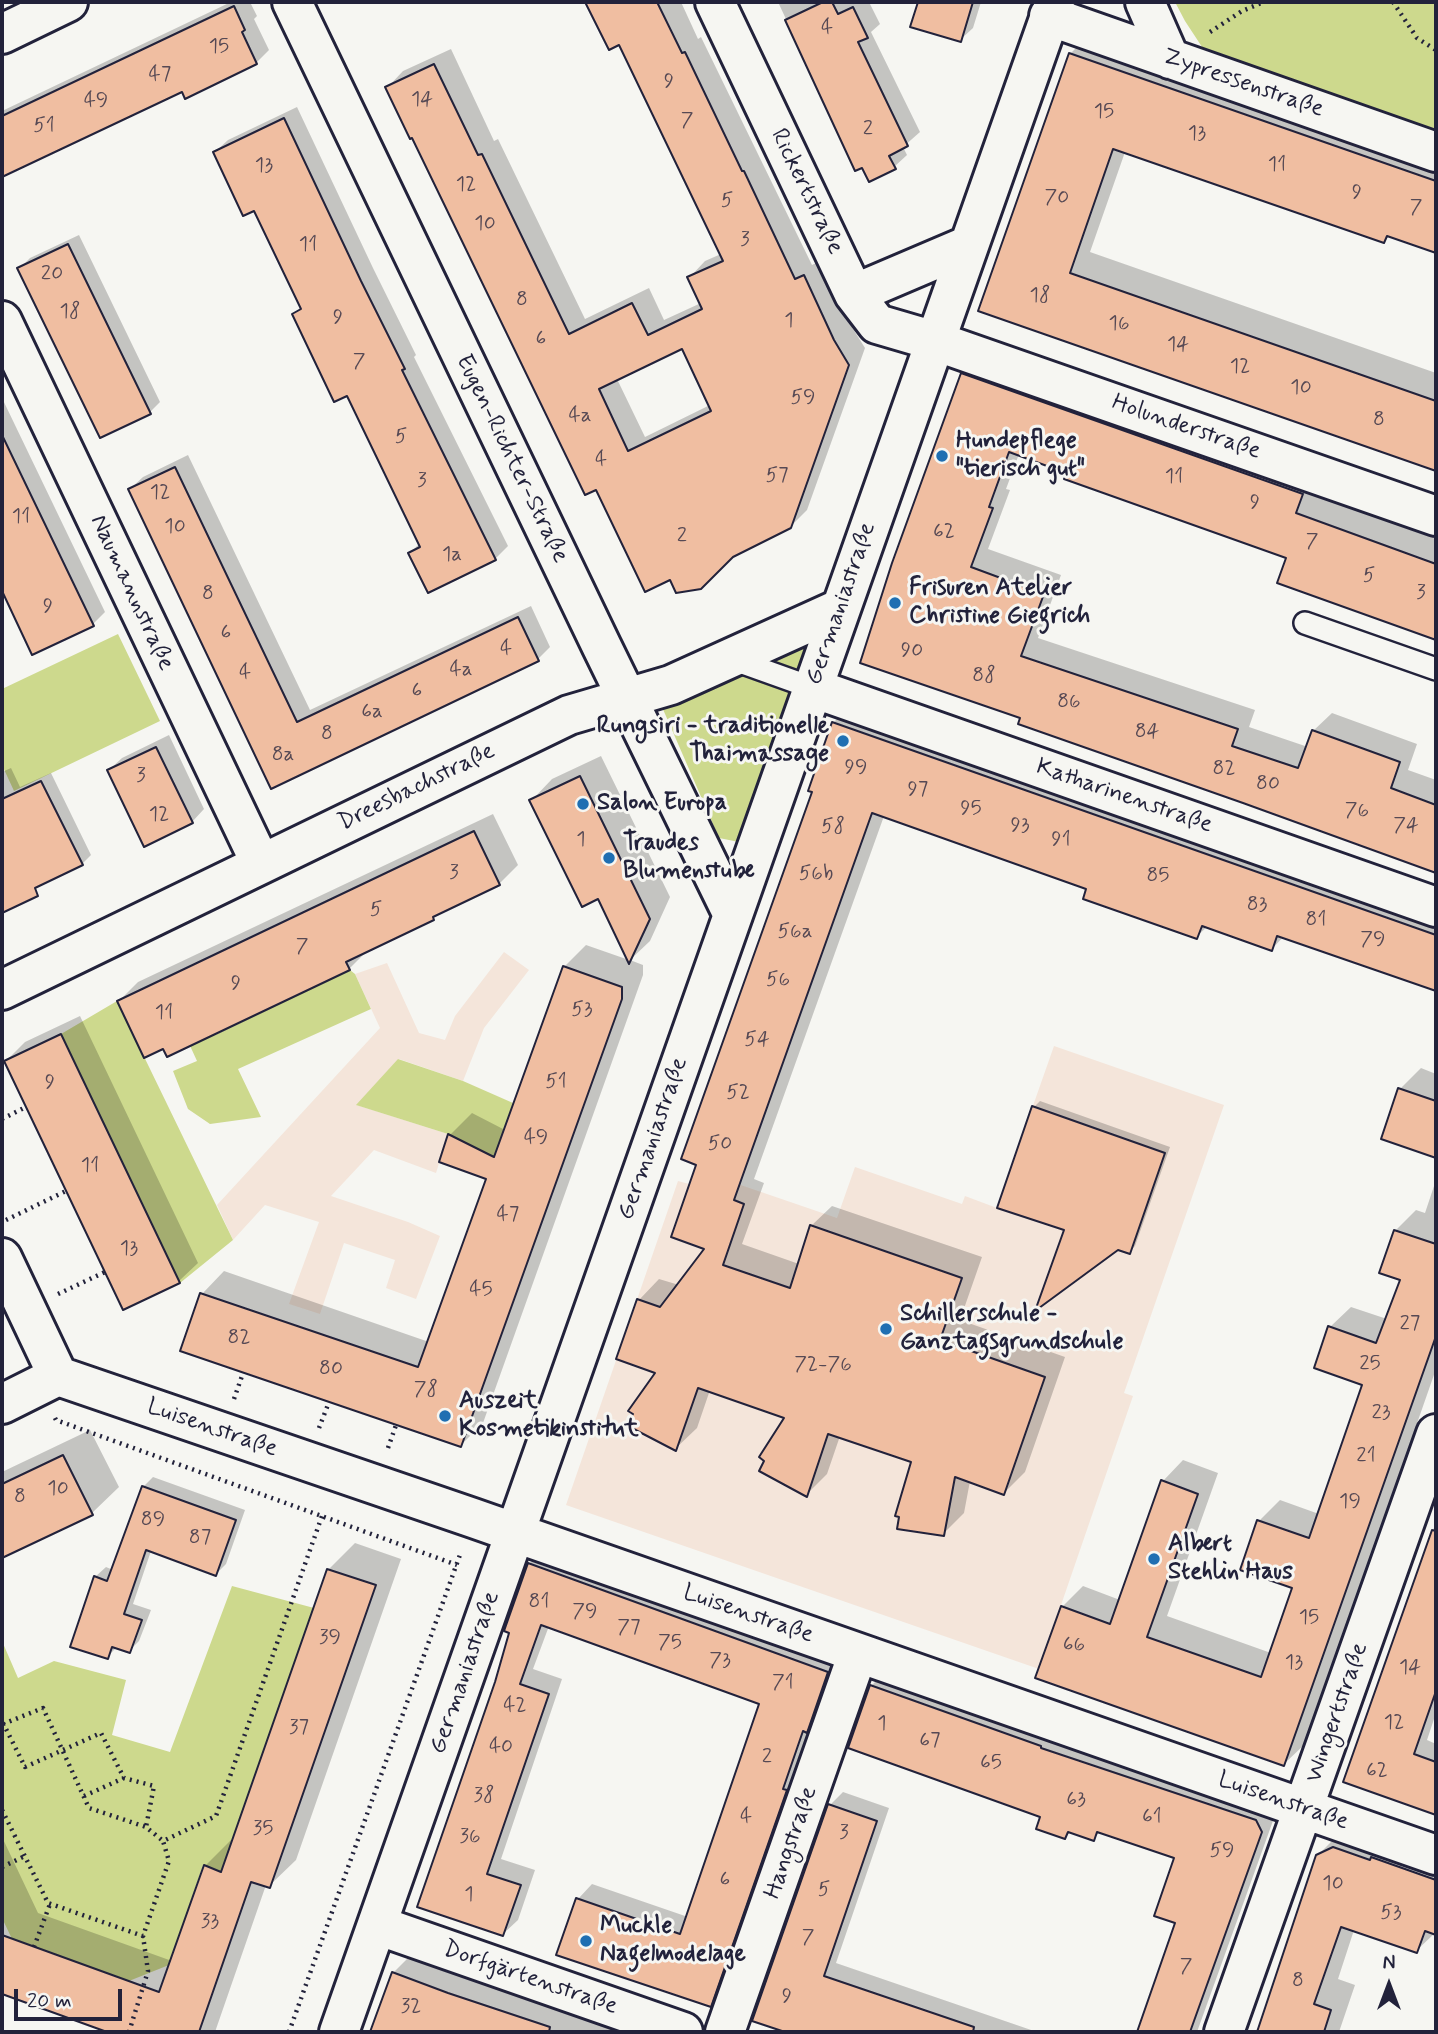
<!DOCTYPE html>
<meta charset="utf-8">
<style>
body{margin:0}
#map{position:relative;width:1438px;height:2034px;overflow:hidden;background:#f6f6f2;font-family:Mynerve,sans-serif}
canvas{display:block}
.frame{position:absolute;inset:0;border:4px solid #22223b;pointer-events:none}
.north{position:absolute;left:1354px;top:1950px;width:70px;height:70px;-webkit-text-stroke:5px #f6f6f2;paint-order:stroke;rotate:0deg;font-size:19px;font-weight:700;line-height:28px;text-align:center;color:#22223b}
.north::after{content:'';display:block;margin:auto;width:24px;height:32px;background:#22223b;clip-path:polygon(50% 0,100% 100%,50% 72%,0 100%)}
.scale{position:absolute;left:14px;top:1989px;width:108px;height:32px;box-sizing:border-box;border:4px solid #22223b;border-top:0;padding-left:9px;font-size:21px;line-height:24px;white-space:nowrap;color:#22223b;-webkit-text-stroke:5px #f6f6f2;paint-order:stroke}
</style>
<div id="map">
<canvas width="1438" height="2034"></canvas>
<div class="frame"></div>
<div class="north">N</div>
<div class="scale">20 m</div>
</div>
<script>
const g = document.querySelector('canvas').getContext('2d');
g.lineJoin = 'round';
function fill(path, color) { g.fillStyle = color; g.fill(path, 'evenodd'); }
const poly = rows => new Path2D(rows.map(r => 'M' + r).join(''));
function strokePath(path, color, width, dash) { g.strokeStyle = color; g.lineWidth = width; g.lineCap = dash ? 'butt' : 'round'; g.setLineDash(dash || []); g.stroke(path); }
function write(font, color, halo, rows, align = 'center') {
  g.font = font + ' Mynerve,sans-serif'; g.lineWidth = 6; g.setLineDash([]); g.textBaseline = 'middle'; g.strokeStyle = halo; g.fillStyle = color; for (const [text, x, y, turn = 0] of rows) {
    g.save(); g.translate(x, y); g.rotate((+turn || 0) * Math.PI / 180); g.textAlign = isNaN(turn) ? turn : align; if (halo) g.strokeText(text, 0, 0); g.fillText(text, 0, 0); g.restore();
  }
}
fill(poly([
 [504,952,529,970,484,1028,463,1081,399,1059,357,1105,448,1134,436,1173,374,1150,331,1196,408,1222,440,1236,416,1299,386,1288,395,1260,344,1243,320,1314,289,1304,319,1222,265,1205,233,1240,217,1205,380,1028,355,974,387,963,419,1033,445,1040,455,1016],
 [1054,1046,1224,1105,1124,1393,1133,1396,1039,1669,566,1505,678,1181,689,1184,694,1169,837,1218,855,1167,962,1204,965,1196,997,1208]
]), '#f4e5da');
fill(poly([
 [1175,2,1436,2,1436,133,1204,50,1185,21],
 [118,634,160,721,14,791,2,765,2,689],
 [810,640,739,842,719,838,662,707],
 [350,970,355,974,371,1009,238,1069,261,1117,210,1124,188,1109,173,1071,197,1061,186,1037,215,1035],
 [117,1001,233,1240,180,1283,61,1034],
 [398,1059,463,1081,513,1103,494,1157,448,1134,356,1105],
 [232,1586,314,1608,221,1872,203,1865,169,1965,129,1981,12,1939,2,1918,2,1641,18,1678,54,1661,126,1680,112,1735,170,1752]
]), '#cdd98d');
fill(poly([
 [231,2,250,2,257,16,254,19,269,50,256,63,182,90,2,175,2,111],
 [588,2,681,2,698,39,701,37,812,265,820,261,850,324,865,348,807,510,790,527,671,578,597,488,387,88,403,71,451,49,494,141,498,139,585,319,649,288,664,320,701,303,689,278,705,261,721,254,620,42],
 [683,347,710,405,645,437,617,379],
 [778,2,869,2,880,24,871,32,920,132,903,147,907,155,894,167,863,166,856,169],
 [919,2,981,2,973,28,960,40,912,25],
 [1091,33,1436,154,1436,252,1390,235,1384,241,1125,152,1090,252,1436,373,1436,469,981,310,1070,54],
 [297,107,373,268,416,355,414,357,508,546,495,559,410,553,420,543,348,394,294,314,302,306,255,209,215,152,228,140],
 [79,235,160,402,150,412,20,268,30,258],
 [981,356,1320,476,1313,494,1436,539,1436,638,1280,582,1288,557,1019,454,1006,489,1010,490,988,549,1061,575,1038,638,1255,710,1249,727,1308,747,1313,731,1332,713,1417,744,1408,770,1436,780,1436,871,1020,723,1022,717,862,662,963,374],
 [2,398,105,612,93,624,33,652,2,585],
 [188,455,310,710,531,606,550,647,538,659,272,786,130,489,143,477],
 [854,702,1436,907,1436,989,1284,936,1272,949,1208,926,1196,937,1089,888,884,816,754,1179,764,1183,742,1244,799,1264,811,1226,832,1206,982,1257,960,1320,1065,1357,1025,1472,1004,1493,970,1481,964,1513,943,1534,913,1461,840,1436,827,1474,806,1495,766,1460,786,1417,710,1390,697,1428,676,1448,639,1300,659,1279,679,1285,707,1248,698,1164,814,791,833,723],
 [169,735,204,809,192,822,109,770,122,758],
 [601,756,670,897,650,941,630,960,643,965,643,975,483,1423,461,1445,202,1294,224,1271,429,1342,488,1178,450,1135,472,1113,505,1130,564,967,586,945,629,960,599,896,532,800,552,779],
 [11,768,20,787,51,773,91,855,82,864,24,890,2,843,2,772],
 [493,814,518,865,499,884,440,912,433,918,368,950,349,969,164,1046,119,1001,138,982],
 [80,1016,198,1263,179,1281,124,1308,6,1061,25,1042],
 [1421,1068,1436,1074,1436,1156,1383,1138,1400,1089],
 [1040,1101,1170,1147,1135,1246,1129,1252,1066,1229,1034,1107],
 [1436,1180,1436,1369,1305,1744,1284,1764,1062,1607,1083,1586,1120,1600,1163,1481,1183,1460,1218,1473,1167,1616,1271,1653,1294,1587,1259,1521,1280,1500,1319,1514,1364,1384,1330,1327,1351,1307,1387,1319,1402,1279,1395,1231,1416,1210,1425,1213],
 [90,1430,119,1487,92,1513,2,1556,2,1472],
 [153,1477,245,1510,226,1564,216,1574,151,1551,133,1604,151,1610,139,1641,129,1651,117,1647,107,1657,95,1577,106,1567,113,1570,143,1487],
 [1436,1522,1436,1713,1427,1740,1436,1744,1436,1813,1345,1781],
 [355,1543,401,1559,296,1860,269,1886,266,1885,215,2032,112,2032,2,1992,2,1837,38,1913,172,1961,205,1866,231,1840,234,1841,329,1569],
 [544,1549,842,1657,725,1990,710,2005,578,1899,592,1884,688,1917,761,1703,549,1626,533,1669,562,1679,501,1859,535,1870,518,1920,503,1934,419,1906,497,1682,529,1564],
 [884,1673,1274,1818,1197,2032,1139,2032,1177,1922,1176,1857,1101,1831,1093,1839,1071,1831,1065,1837,1042,1816,871,1686],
 [843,1792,889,1808,836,1963,1037,2032,791,2032,754,2020,830,1805],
 [1342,1831,1436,1847,1436,1933,1435,1933,1416,1951,1354,1930,1338,1979,1355,1985,1339,2032,1259,2032,1317,1856],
 [415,1951,648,2032,372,2032,393,1973]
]), '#0003');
const building = poly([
 [585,2,657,2,682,53,685,52,742,171,744,171,795,279,804,275,834,340,849,365,791,528,733,557,701,589,676,593,670,580,645,592,596,490,585,495,412,138,410,139,385,87,434,64,478,155,482,154,569,334,632,303,648,335,702,309,687,277,723,261,619,45,609,50,585,2],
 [682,349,711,411,628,451,599,389,682,349],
 [823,2,832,2,838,14,853,7,868,38,858,42,908,146,889,156,896,169,869,182,862,168,855,171,785,20,823,2],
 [918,2,973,2,961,42,910,27,918,2],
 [234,6,245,30,242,32,257,64,185,99,182,92,2,177,2,116,234,6],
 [1069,53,1436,181,1436,253,1387,236,1384,243,1113,149,1070,273,1436,401,1436,471,978,311,1069,53],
 [284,118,361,281,405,369,402,370,496,560,428,593,408,553,420,547,347,396,334,402,292,314,301,309,254,211,243,216,213,152,284,118],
 [68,244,151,414,100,438,17,268,68,244],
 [961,373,1303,494,1296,513,1436,564,1436,640,1277,583,1286,558,1064,479,1066,473,1009,452,989,507,993,508,971,567,1044,594,1021,656,1238,729,1232,746,1298,768,1312,730,1400,762,1391,788,1436,805,1436,873,1243,803,1018,724,1020,718,860,663,892,563,961,373],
 [2,435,94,626,32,655,2,591,2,435],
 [175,467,297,722,518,617,539,661,271,789,128,489,175,467],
 [832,722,1436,935,1436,991,1277,936,1272,951,1202,926,1197,939,1083,899,1086,889,872,813,734,1200,744,1204,723,1265,790,1288,810,1225,962,1278,940,1340,1045,1377,1004,1495,955,1477,944,1536,897,1529,899,1517,895,1516,911,1462,828,1434,807,1497,759,1471,764,1461,759,1457,784,1418,698,1388,676,1451,626,1425,633,1414,628,1411,655,1373,616,1359,637,1299,660,1307,704,1249,671,1237,696,1165,681,1159,812,792,808,791,832,722],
 [156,747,193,823,144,847,107,770,156,747],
 [580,776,650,919,629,964,598,899,582,907,529,800,580,776],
 [41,781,83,865,35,888,38,896,2,913,2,799,41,781],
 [474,831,500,885,433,917,434,920,346,962,350,970,167,1057,163,1049,144,1058,117,1001,474,831],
 [563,966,622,987,622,999,461,1447,180,1351,200,1293,418,1367,486,1179,439,1162,448,1134,494,1157,563,966],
 [61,1034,180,1283,123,1310,4,1061,61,1034],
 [1398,1088,1436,1101,1436,1158,1381,1139,1398,1088],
 [1032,1106,1165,1153,1130,1254,1118,1250,1035,1311,1064,1230,997,1208,1032,1106],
 [1394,1230,1436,1244,1436,1336,1284,1766,1035,1678,1061,1606,1110,1624,1161,1480,1198,1494,1147,1637,1261,1677,1292,1588,1240,1570,1257,1520,1309,1538,1362,1385,1314,1368,1328,1326,1376,1343,1400,1280,1379,1273,1394,1230],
 [63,1455,93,1515,2,1558,2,1484,63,1455],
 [142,1486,236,1520,216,1576,146,1550,124,1614,142,1620,130,1653,112,1647,108,1659,70,1647,94,1576,107,1581,142,1486],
 [1432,1530,1436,1531,1436,1691,1414,1754,1436,1762,1436,1815,1343,1782,1432,1530],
 [528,1563,828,1672,807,1733,803,1731,783,1789,787,1790,711,2007,556,1955,576,1898,680,1934,759,1704,541,1625,520,1684,549,1694,487,1874,521,1885,503,1936,417,1907,495,1682,509,1633,504,1631,528,1563],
 [327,1569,376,1585,270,1888,251,1882,199,2032,107,2032,2,1994,2,1935,159,1992,204,1865,221,1872,327,1569],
 [870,1685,1041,1746,1041,1748,1256,1820,1262,1832,1190,2032,1137,2032,1175,1923,1154,1916,1174,1858,1097,1832,1094,1841,1068,1832,1065,1839,1036,1829,1040,1817,848,1748,870,1685],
 [828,1804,877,1821,824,1976,974,2027,973,2032,785,2032,752,2021,828,1804],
 [1333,1847,1370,1860,1371,1857,1436,1880,1436,1935,1425,1931,1417,1953,1341,1927,1314,2004,1331,2010,1324,2032,1257,2032,1316,1855,1333,1847],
 [392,1972,448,1993,550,2027,549,2032,370,2032,392,1972]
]);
fill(building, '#f0bea1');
strokePath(building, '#22223b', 2);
const lane = poly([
 [1305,623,1436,669],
 [729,658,813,688]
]);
const street = poly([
 [292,2,602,647,733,915],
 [715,2,854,294,877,324,935,341,1436,516],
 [1145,2,1170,59],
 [1049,16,1436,152],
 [2,34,68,2],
 [854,294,969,245],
 [2,321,261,864],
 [813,688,1436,907],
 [2,990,569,715,671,685,841,608],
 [2,1258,58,1376],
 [58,1376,473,1518,1436,1855],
 [2,1404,58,1376],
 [377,1925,683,2032],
 [339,2032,1055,2],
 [725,2032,858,1653],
 [1224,2032,1436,1434]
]);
strokePath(lane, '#22223b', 26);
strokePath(street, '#22223b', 44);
strokePath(poly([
 [1393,2,1417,38,1436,50],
 [1210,32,1242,11,1264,2],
 [2,1119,26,1107],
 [6,1220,66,1191],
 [58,1294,105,1272],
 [234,1399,243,1373],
 [55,1418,56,1420,457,1565],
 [319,1428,329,1402],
 [388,1448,396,1425],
 [3,1723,25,1767,101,1733,124,1778,154,1786,146,1827],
 [3,1724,43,1708,89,1808,146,1827,163,1841],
 [84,1796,124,1778],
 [2,1810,48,1903,143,1936,169,1861,163,1841,216,1816,322,1516],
 [2,1867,25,1856],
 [34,1947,50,1904],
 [129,2032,148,1971,143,1936],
 [289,2032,461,1552]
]), '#22223b', 4.5, [2, 5]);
strokePath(lane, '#f6f6f2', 21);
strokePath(street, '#f6f6f2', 38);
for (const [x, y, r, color] of [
 [942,456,7,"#1f6fb2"],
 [895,603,7,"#1f6fb2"],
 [843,741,7,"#1f6fb2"],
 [583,804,7,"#1f6fb2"],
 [609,858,7,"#1f6fb2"],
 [886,1329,7,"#1f6fb2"],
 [445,1416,7,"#1f6fb2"],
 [1154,1559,7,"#1f6fb2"],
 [586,1941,7,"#1f6fb2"]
]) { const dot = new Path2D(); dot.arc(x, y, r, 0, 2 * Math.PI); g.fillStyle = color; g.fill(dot); strokePath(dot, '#f6f6f2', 2.5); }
write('21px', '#564954', null, [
 ["4",827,29],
 ["15",219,48],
 ["47",160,76],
 ["9",669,83],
 ["14",422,101],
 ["49",96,102],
 ["15",1104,113],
 ["7",687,122],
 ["51",44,127],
 ["2",868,130],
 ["13",1197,135],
 ["11",1277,166],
 ["13",264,167],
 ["12",466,186],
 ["9",1357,194],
 ["70",1057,199],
 ["5",727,202],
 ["7",1416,209],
 ["10",485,225],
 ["3",745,241],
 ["11",308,246],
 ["20",52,275],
 ["18",1040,297],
 ["8",522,301],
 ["18",70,313],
 ["9",338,319],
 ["1",789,322],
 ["16",1119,325],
 ["6",541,340],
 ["14",1178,346],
 ["7",359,363],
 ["12",1240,368],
 ["10",1301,389],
 ["59",803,399],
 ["4a",580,417],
 ["8",1379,421],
 ["5",401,438],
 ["4",601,461],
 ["57",777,477],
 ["11",1174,478],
 ["3",422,482],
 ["12",160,494],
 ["9",1255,504],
 ["11",21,518],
 ["10",175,528],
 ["62",944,533],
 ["2",682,537],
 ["7",1312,543],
 ["1a",452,556],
 ["5",1369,577],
 ["3",1421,594],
 ["8",208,595],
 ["9",48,608],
 ["6",226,634],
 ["4",506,650],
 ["90",912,652],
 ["4a",461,671],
 ["4",245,674],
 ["88",984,677],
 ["6",417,692],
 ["86",1069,703],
 ["6a",372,713],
 ["84",1147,733],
 ["8",327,735],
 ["8a",283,756],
 ["99",856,769],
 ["82",1224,770],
 ["3",141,777],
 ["80",1268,785],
 ["97",918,791],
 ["95",971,810],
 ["76",1357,812],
 ["12",159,816],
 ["93",1020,827],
 ["74",1406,827],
 ["58",833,828],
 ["1",581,841],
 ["91",1061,841],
 ["3",454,874],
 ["56b",816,875],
 ["85",1158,877],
 ["83",1257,906],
 ["5",376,911],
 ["81",1316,921],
 ["56a",795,933],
 ["79",1373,941],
 ["7",302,948],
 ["56",778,981],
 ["9",236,985],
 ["53",582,1011],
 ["11",164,1014],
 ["54",757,1041],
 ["51",556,1083],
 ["9",50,1084],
 ["52",738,1094],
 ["49",536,1139],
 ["50",720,1145],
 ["11",90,1167],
 ["47",508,1216],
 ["13",129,1250],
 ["45",481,1291],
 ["27",1410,1325],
 ["82",239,1339],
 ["25",1370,1365],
 ["72-76",823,1366],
 ["80",331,1370],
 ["78",426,1391],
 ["23",1381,1414],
 ["21",1366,1457],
 ["10",58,1490],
 ["8",20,1498],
 ["19",1350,1503],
 ["89",153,1521],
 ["87",200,1539],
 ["81",539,1603],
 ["79",585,1613],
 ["15",1309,1619],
 ["77",629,1629],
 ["39",330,1639],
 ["75",670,1644],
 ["66",1074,1646],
 ["73",720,1662],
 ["13",1294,1664],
 ["14",1410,1669],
 ["71",783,1684],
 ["42",515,1707],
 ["12",1394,1724],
 ["1",882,1725],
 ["37",299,1729],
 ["67",930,1742],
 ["40",501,1748],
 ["2",767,1758],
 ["65",991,1764],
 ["62",1377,1772],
 ["38",484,1797],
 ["63",1076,1801],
 ["4",746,1818],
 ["61",1152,1818],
 ["35",263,1830],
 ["3",844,1834],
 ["36",470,1838],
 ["59",1222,1852],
 ["6",725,1881],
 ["10",1333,1885],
 ["5",824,1891],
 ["1",469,1896],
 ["53",1391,1914],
 ["33",210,1923],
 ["7",808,1939],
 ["7",1186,1968],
 ["8",1298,1982],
 ["9",787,1998],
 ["32",411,2008]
]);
write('24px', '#22223b', '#f6f6f2', [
 ["Zypressenstraße",1243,84,19],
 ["Rickertstraße",806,192,64],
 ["Holunderstraße",1186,428,19],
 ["Eugen-Richter-Straße",511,459,64],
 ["Naumannstraße",131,593,65],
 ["Germaniastraße",842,604,-71],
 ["Dreesbachstraße",417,788,-26],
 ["Katharinenstraße",1124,797,19],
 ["Germaniastraße",654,1139,-71],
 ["Luisenstraße",212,1429,19],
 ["Luisenstraße",748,1615,19],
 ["Germaniastraße",466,1673,-71],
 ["Wingertstraße",1338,1713,-71],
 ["Luisenstraße",1283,1802,19],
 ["Hangstraße",792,1843,-71],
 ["Dorfgärtenstraße",530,1979,19]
]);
write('bold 24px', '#22223b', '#f6f6f2', [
 ["Hundepflege",956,442],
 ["\"tierisch gut\"",956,470],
 ["Frisuren Atelier",909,589],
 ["Christine Giegrich",909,617],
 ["Rungsiri - traditionelle",829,727,"right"],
 ["Thaimassage",829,755,"right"],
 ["Salon Europa",597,804],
 ["Traudes",623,844],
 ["Blumenstube",623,872],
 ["Schillerschule -",900,1315],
 ["Ganztagsgrundschule",900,1343],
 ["Auszeit",459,1402],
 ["Kosmetikinstitut",459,1430],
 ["Albert",1168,1545],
 ["Stehlin Haus",1168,1573],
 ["Muckle",600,1927],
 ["Nagelmodelage",600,1955]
], 'left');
</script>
